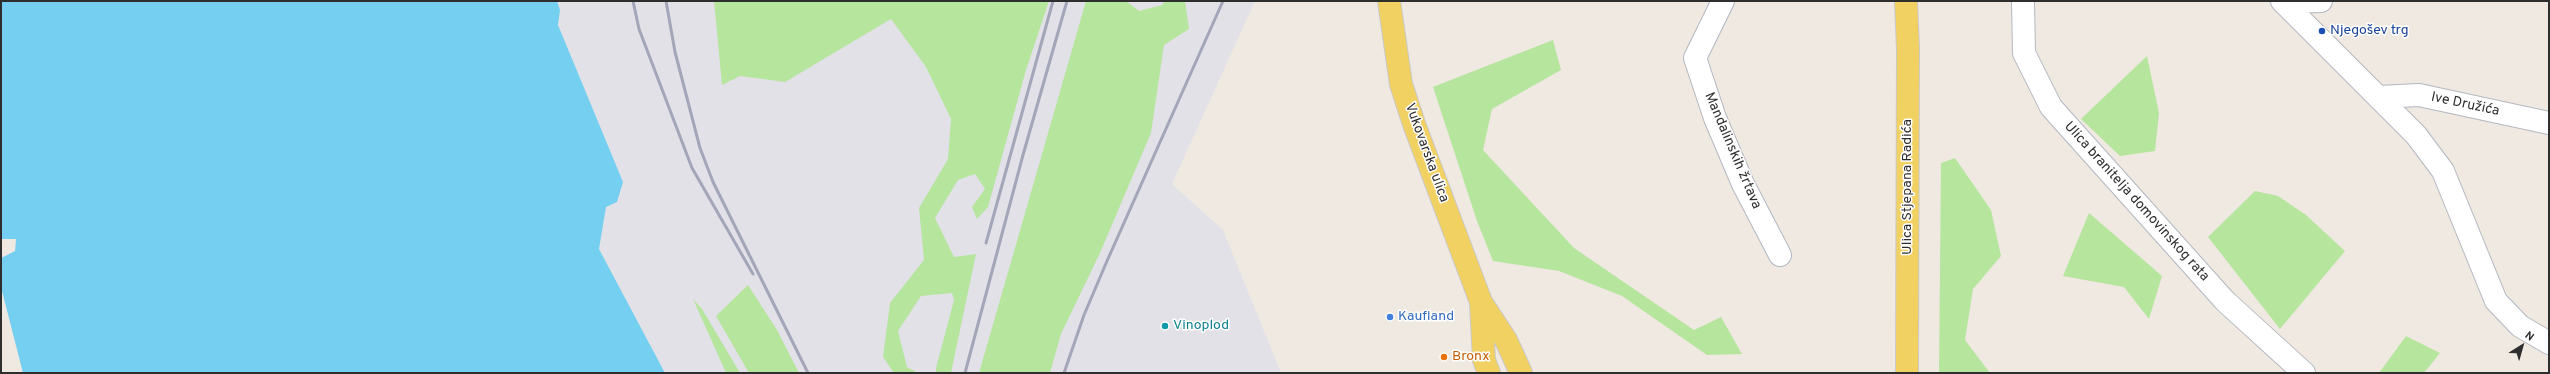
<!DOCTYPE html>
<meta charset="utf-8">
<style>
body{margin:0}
#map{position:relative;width:2550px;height:374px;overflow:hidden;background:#efe9e1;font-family:Overpass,sans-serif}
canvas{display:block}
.frame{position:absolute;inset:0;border:2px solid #2e2e2e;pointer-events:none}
.north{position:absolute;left:2502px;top:326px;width:40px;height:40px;-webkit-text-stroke:3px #fff;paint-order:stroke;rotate:37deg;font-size:11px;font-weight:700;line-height:16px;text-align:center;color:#2e2e2e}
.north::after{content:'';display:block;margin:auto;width:14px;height:18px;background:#2e2e2e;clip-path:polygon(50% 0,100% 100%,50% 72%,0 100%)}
</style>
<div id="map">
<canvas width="2550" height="374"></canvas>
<div class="frame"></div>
<div class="north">N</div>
</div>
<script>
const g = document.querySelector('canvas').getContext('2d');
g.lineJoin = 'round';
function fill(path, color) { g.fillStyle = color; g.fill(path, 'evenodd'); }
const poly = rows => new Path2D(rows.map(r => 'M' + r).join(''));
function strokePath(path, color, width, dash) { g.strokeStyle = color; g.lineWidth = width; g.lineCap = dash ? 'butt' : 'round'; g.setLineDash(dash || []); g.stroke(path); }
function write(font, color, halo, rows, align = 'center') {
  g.font = font + ' Overpass,sans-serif'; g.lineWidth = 3; g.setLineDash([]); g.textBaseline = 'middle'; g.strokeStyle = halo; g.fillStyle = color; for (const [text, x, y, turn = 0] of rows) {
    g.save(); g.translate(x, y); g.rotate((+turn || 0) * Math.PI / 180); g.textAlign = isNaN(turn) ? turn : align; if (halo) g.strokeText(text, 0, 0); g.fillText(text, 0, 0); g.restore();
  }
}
fill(poly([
 [557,1,1255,1,1172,184,1223,230,1281,373,665,373,599,249,606,207,558,25,560,10]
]), '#e3e1e8');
fill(poly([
 [714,1,1049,1,1026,70,988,207,977,219,972,207,985,189,975,174,958,180,935,218,954,257,976,254,951,373,936,373,936,368,954,300,952,293,921,296,898,331,907,367,918,373,894,373,883,357,890,303,924,260,919,208,948,159,951,119,926,67,891,19,785,82,740,76,722,85],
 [1086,1,1126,1,1139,11,1162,5,1165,1,1185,1,1189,29,1164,45,1151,133,1100,253,1061,334,1050,373,979,373],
 [1553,40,1561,70,1492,109,1483,150,1574,248,1694,330,1721,317,1742,354,1707,355,1622,296,1559,271,1493,261,1477,221,1433,87],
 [2147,56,2159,113,2155,151,2120,156,2081,119],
 [1955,158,1991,210,2001,256,1973,289,1965,340,1990,373,1939,373,1941,163],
 [2255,191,2278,196,2306,215,2345,251,2280,329,2208,237],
 [2089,213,2162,276,2149,319,2124,287,2063,276],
 [748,285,777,330,799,373,749,373,716,316],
 [693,299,702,309,740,373,726,373],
 [2406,336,2440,353,2424,373,2379,373]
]), '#b6e59e');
fill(poly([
 [1,1,557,1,560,10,558,25,623,182,617,202,606,207,599,249,665,373,23,373,1,287,1,258,15,251,16,239,1,239]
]), '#75cff0');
const minor = poly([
 [1723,1,1695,58,1715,118,1743,184,1780,255],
 [2023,1,2024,53,2051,107,2225,301,2304,373],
 [2282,1,2416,135,2443,171,2496,301,2520,326,2549,343],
 [2283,2,2321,1],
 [2379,97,2419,95,2549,123]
]);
const major = poly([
 [1389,1,1401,84,1414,124,1481,302,1506,340,1521,373],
 [1906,1,1908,49,1907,373],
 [1481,303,1484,360,1489,373]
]);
strokePath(minor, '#b4b7c1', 24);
strokePath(major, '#c9c9c9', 24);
strokePath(minor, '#fff', 22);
strokePath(major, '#f2d163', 22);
strokePath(poly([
 [633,1,639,29,692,168,753,274],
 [666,1,675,52,700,148,713,182,808,373],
 [986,243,1053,1],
 [965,373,1023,155,1067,1],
 [1064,373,1084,315,1107,261,1223,1]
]), '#a3a6b8', 3);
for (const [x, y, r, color] of [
 [2322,31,4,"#1a4fb4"],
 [1390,317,4,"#3f7fe0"],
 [1165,326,4,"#0f9aa8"],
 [1444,357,4,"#e8710a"]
]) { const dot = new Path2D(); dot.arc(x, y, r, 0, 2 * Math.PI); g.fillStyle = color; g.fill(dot); strokePath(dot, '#fff', 1.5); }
write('14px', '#164399', '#fff', [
 ["Njegošev trg",2330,31]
], 'left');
write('14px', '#2e2e2e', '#fff', [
 ["Ive Družića",2465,105,12],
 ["Mandalinskih žrtava",1732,151,67],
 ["Vukovarska ulica",1426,153,70],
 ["Ulica Stjepana Radića",1908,187,-90],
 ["Ulica branitelja domovinskog rata",2136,202,48]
]);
write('14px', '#366cbe', '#fff', [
 ["Kaufland",1398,317]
], 'left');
write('14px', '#0d838f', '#fff', [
 ["Vinoplod",1173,326]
], 'left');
write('14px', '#c56008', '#fff', [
 ["Bronx",1452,357]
], 'left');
</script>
